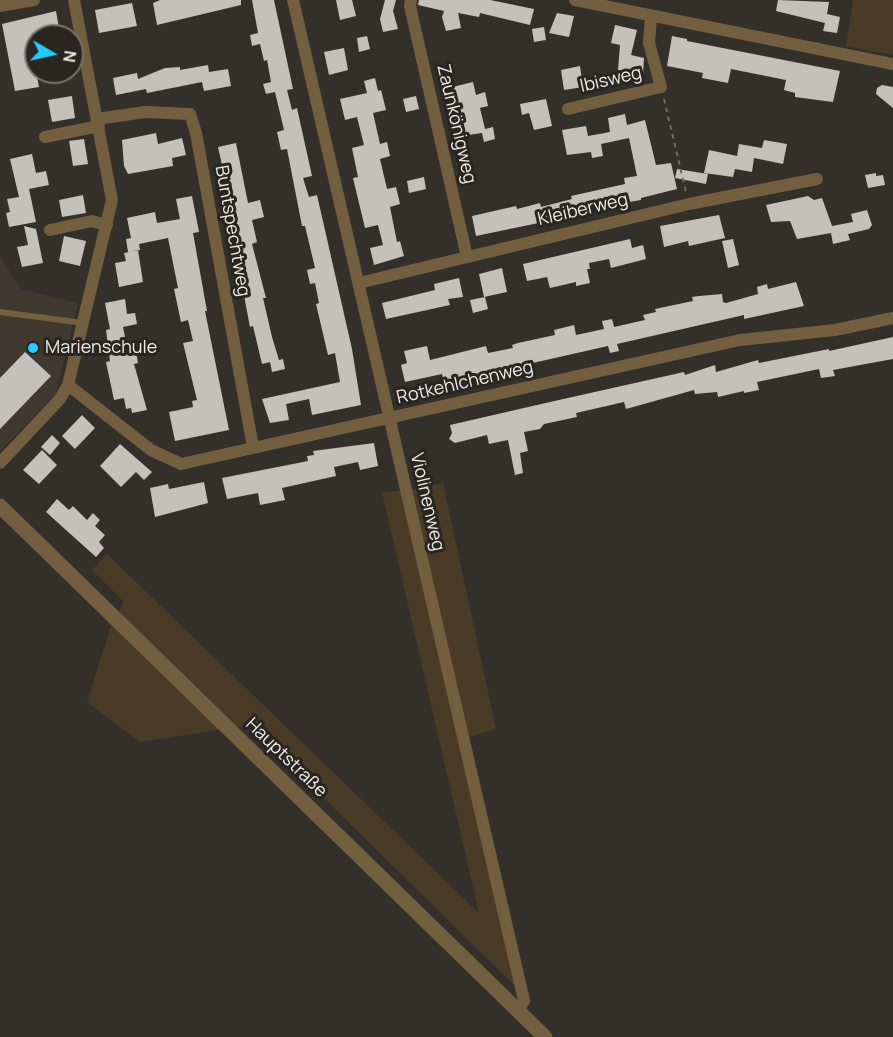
<!DOCTYPE html>
<meta charset="utf-8">
<style>
body{margin:0}
#map{position:relative;width:893px;height:1037px;overflow:hidden;background:#33302c;font-family:Manrope,sans-serif}
canvas{display:block}
.north{position:absolute;left:24px;top:24px;width:60px;height:60px;box-sizing:border-box;background:#292622;border:2px solid #777571;border-radius:50%;rotate:99deg;font-size:16px;font-weight:700;line-height:24px;text-align:center;color:#edebe8}
.north::after{content:'';display:block;margin:auto;width:21px;height:27px;background:#29c8ff;clip-path:polygon(50% 0,100% 100%,50% 72%,0 100%)}
</style>
<div id="map">
<canvas width="893" height="1037"></canvas>
<div class="north">N</div>
</div>
<script>
const g = document.querySelector('canvas').getContext('2d');
g.lineJoin = 'round';
function fill(path, color) { g.fillStyle = color; g.fill(path, 'evenodd'); }
const poly = rows => new Path2D(rows.map(r => 'M' + r).join(''));
function strokePath(path, color, width, dash) { g.strokeStyle = color; g.lineWidth = width; g.lineCap = dash ? 'butt' : 'round'; g.setLineDash(dash || []); g.stroke(path); }
function write(font, color, halo, rows, align = 'center') {
  g.font = font + ' Manrope,sans-serif'; g.lineWidth = 6; g.setLineDash([]); g.textBaseline = 'middle'; g.strokeStyle = halo; g.fillStyle = color; for (const [text, x, y, turn = 0] of rows) {
    g.save(); g.translate(x, y); g.rotate((+turn || 0) * Math.PI / 180); g.textAlign = isNaN(turn) ? turn : align; if (halo) g.strokeText(text, 0, 0); g.fillText(text, 0, 0); g.restore();
  }
}
fill(poly([
 [0,256,21,289,78,303,56,394,0,451]
]), '#3f392f');
fill(poly([
 [853,0,893,0,893,55,846,46],
 [443,483,496,729,469,737,531,1002,250,725,140,742,87,702,110,629,124,602,92,570,107,554,479,913,382,492,411,490]
]), '#493b26');
fill(poly([
 [160,0,241,0,241,5,157,25,153,3],
 [252,0,274,0,293,89,287,90,292,110,297,108,312,176,303,178,309,197,317,195,352,349,361,405,312,415,309,399,286,404,289,420,270,423,262,399,340,382,335,353,328,355,316,304,319,303,315,283,310,284,307,270,315,268,305,226,302,226,287,149,281,150,277,132,284,130,275,92,266,94,263,84,271,82,267,60,264,61,260,44,252,46,250,35,258,33],
 [336,0,352,0,356,16,340,20],
 [385,0,396,0,393,11,398,29,383,32,380,19],
 [419,0,490,0,534,9,530,25,480,13,479,17,458,13,461,28,446,31,442,17,444,11,418,5],
 [778,0,829,2,827,14,840,17,837,33,823,31,825,23,776,11],
 [132,3,137,26,99,33,95,10],
 [56,11,60,34,36,36,36,72,39,87,15,91,2,24],
 [557,13,574,16,569,37,549,33],
 [615,25,637,30,631,55,644,58,643,75,618,70,620,45,611,43],
 [544,27,546,40,534,42,532,29],
 [367,36,370,49,359,52,357,38],
 [672,36,687,39,687,41,840,71,833,102,795,97,795,93,784,90,786,80,731,69,728,83,702,78,703,73,667,66],
 [344,48,348,70,329,75,324,52],
 [208,65,209,72,228,69,231,86,204,91,202,82,147,93,146,89,116,95,113,78,137,73,138,79,165,68,180,67,180,70],
 [580,66,583,87,564,90,561,70],
 [375,78,378,91,381,90,386,110,373,113,380,144,387,142,390,156,380,159,387,189,396,187,400,204,390,207,397,242,400,241,404,256,374,265,370,248,383,245,378,225,365,228,353,178,358,177,352,148,364,145,357,117,345,120,340,99,367,93,364,81],
 [473,82,476,95,485,92,488,106,480,108,485,129,493,127,495,139,484,142,482,133,455,137,444,89],
 [882,85,893,87,893,108,876,94,877,88],
 [72,96,75,118,52,122,48,100],
 [416,96,419,109,406,112,403,99],
 [546,99,552,126,534,130,529,113,522,115,520,104],
 [625,114,627,125,645,120,656,165,671,163,677,189,641,198,641,200,576,211,577,215,476,236,472,216,516,206,517,209,540,203,541,207,572,199,571,196,625,184,624,178,637,176,629,138,601,144,603,156,592,158,591,152,567,155,562,130,586,126,588,136,610,132,608,118],
 [156,133,158,144,182,138,186,155,172,158,173,166,128,174,124,166,122,140],
 [84,139,88,164,73,166,69,141],
 [764,140,787,144,783,164,754,158,752,172,735,169,733,177,704,173,709,150,737,156,739,144,762,148],
 [236,143,248,203,260,200,264,217,252,220,257,242,252,244,266,298,263,298,272,337,279,360,283,359,285,369,272,372,270,362,262,364,253,326,250,327,238,264,241,263,232,224,235,223,218,147],
 [32,154,36,173,46,171,49,185,29,189,36,222,9,227,6,213,10,212,7,199,19,197,10,159],
 [677,169,708,174,706,184,675,178],
 [876,173,876,176,883,175,885,185,868,188,865,175],
 [424,177,426,189,409,193,407,181],
 [83,195,86,213,62,217,59,200],
 [192,196,199,232,193,233,207,311,205,311,229,430,175,441,169,412,193,407,192,401,197,400,183,343,193,341,188,320,181,322,174,289,178,288,168,238,139,244,140,250,128,252,126,239,131,238,127,218,155,212,157,223,180,219,176,199],
 [808,196,814,200,822,198,832,226,853,222,851,214,867,210,872,225,869,229,848,234,850,240,833,244,831,233,797,239,790,221,771,222,766,205],
 [719,215,725,238,689,246,688,241,664,247,660,226],
 [24,226,36,229,43,263,22,267,17,247,28,245],
 [64,236,86,241,80,266,59,261],
 [630,239,632,248,643,245,646,259,611,268,609,259,589,263,590,269,587,269,590,283,576,286,576,282,550,288,547,277,527,281,523,264],
 [733,239,739,265,728,268,722,241],
 [138,250,143,282,119,287,115,263,126,261,124,253],
 [502,268,507,292,484,297,479,274],
 [459,278,463,297,448,299,450,305,386,319,382,303,435,290,434,284],
 [796,282,804,306,744,319,744,315,617,344,619,351,610,353,608,346,444,383,442,374,405,382,401,365,407,363,404,351,427,346,430,360,486,346,488,353,513,348,512,345,518,343,555,335,554,330,574,325,576,335,604,329,602,321,612,319,614,327,645,320,643,315,656,312,655,309,693,301,692,297,699,296,722,294,723,302,726,303,758,294,757,287,767,284,768,289],
 [485,297,488,309,473,313,470,300],
 [125,299,127,314,135,313,137,324,123,327,128,352,136,351,138,363,134,364,147,410,132,413,131,408,126,409,124,398,114,400,106,362,110,361,106,330,110,329,105,303],
 [893,337,893,359,833,370,835,376,821,378,819,369,757,382,759,390,744,393,744,391,718,397,717,392,695,394,694,390,626,409,624,402,576,413,577,417,544,424,540,429,524,432,528,451,520,453,523,473,515,475,508,440,489,444,487,435,455,443,449,439,452,433,450,425,550,402,684,372,685,375,715,365,716,372,758,360,759,363,829,349,829,351],
 [25,352,51,376,0,429,0,378],
 [82,415,95,428,75,449,62,436],
 [52,435,60,443,50,455,41,447],
 [374,443,378,466,360,470,358,462,334,467,336,476,282,488,285,500,260,505,258,493,227,499,222,478,308,461,307,456,314,455,313,451],
 [120,444,152,472,144,480,136,472,121,487,100,466],
 [42,450,57,465,39,484,23,470],
 [204,482,208,503,155,517,150,488,168,484,169,489],
 [57,499,69,510,73,506,87,520,93,513,100,520,95,526,105,535,99,542,104,548,96,557,46,512]
]), '#c4c1bc');
strokePath(poly([
 [664,99,686,192]
]), '#6d6a66', 2, [4.5, 4.5]);
strokePath(poly([
 [0,312,83,323]
]), '#735e3f', 6);
strokePath(poly([
 [293,0,524,1001,518,1011],
 [411,0,410,6,467,257],
 [575,0,893,64],
 [0,6,34,0],
 [568,109,661,87,649,43,651,16],
 [97,119,145,112,190,114,196,133,253,447],
 [45,137,99,126],
 [50,230,92,221,107,225],
 [359,283,689,204,817,179],
 [68,385,151,450,181,464,740,340,835,330,893,318],
 [0,463,60,399,68,385,112,200,74,0]
]), '#735e3f', 12);
strokePath(poly([
 [0,506,545,1037]
]), '#735e3f', 15);
for (const [x, y, r, color] of [
 [33,348,6,"#29c8ff"]
]) { const dot = new Path2D(); dot.arc(x, y, r, 0, 2 * Math.PI); g.fillStyle = color; g.fill(dot); strokePath(dot, '#292622', 2); }
write('18px', '#edebe8', '#292622', [
 ["Ibisweg",611,80,-13],
 ["Zaunkönigweg",456,124,77],
 ["Kleiberweg",583,210,-13],
 ["Buntspechtweg",232,231,80],
 ["Rotkehlchenweg",465,383,-13],
 ["Violinenweg",427,502,77],
 ["Hauptstraße",286,758,44]
]);
write('18px', '#edebe8', '#292622', [
 ["Marienschule",45,348]
], 'left');
</script>
